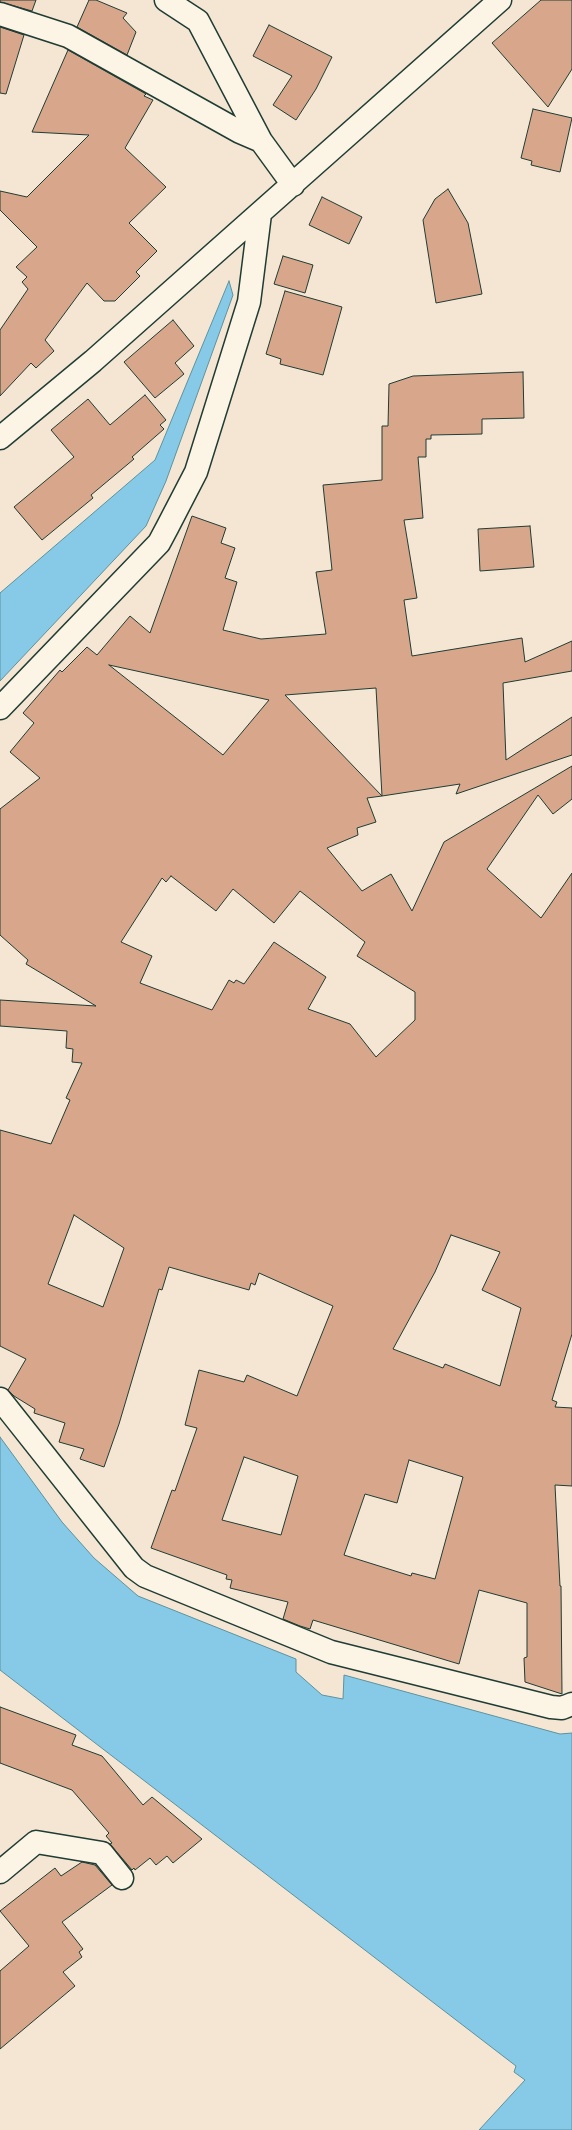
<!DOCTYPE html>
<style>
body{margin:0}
canvas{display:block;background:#f5e5d3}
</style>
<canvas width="572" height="2130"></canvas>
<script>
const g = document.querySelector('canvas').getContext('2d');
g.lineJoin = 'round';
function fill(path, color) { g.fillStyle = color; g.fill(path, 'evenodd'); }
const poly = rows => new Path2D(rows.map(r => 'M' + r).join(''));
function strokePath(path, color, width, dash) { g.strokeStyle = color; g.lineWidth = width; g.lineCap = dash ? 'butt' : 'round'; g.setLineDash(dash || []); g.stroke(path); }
const water = poly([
 [229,281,233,295,166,481,146,526,0,681,0,593,155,460,229,281],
 [0,1437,62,1522,94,1558,138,1596,296,1659,296,1672,322,1695,343,1699,344,1675,560,1734,572,1733,572,2130,479,2130,525,2080,514,2072,516,2066,0,1670,0,1437]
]);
fill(water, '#86cae7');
strokePath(water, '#5d929f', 1);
const building = poly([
 [0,0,36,0,32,11,0,2,0,0],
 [89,0,96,0,127,13,123,18,136,32,127,55,77,27,89,0],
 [541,0,572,0,572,69,548,107,492,43,541,0],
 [269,25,332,57,316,89,296,120,273,105,292,76,253,56,269,25],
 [0,27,24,35,6,94,0,93,0,27],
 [68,50,146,94,144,96,153,100,125,148,166,187,129,223,157,251,136,272,140,276,115,301,104,301,87,283,45,340,54,351,36,368,31,363,0,396,0,330,28,289,22,282,27,277,16,267,37,247,0,210,0,191,27,197,89,135,32,132,68,50],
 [533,109,572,118,560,172,531,165,532,161,521,158,533,109],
 [448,189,468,223,482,294,436,303,423,220,435,199,448,189],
 [322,197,362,217,349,244,309,225,322,197],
 [283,256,313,265,305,293,274,284,283,256],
 [285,291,342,307,323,375,280,364,281,359,266,354,285,291],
 [173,320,194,346,175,363,184,374,155,398,124,362,173,320],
 [523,372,524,418,482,419,482,434,431,435,431,439,426,439,426,457,418,457,423,518,404,520,417,598,404,600,412,656,522,638,525,662,572,641,572,671,503,683,506,760,572,717,572,755,456,794,460,784,382,796,376,688,285,695,382,796,367,798,376,822,357,828,358,835,327,848,362,891,391,874,412,911,444,842,572,766,572,799,553,814,538,795,487,869,541,918,572,873,572,1334,552,1400,557,1402,555,1407,572,1408,572,1486,555,1485,560,1586,561,1586,562,1694,525,1682,524,1658,527,1657,527,1603,479,1590,459,1664,313,1620,310,1629,300,1626,283,1619,288,1602,230,1588,232,1580,226,1579,227,1575,151,1548,172,1490,175,1491,197,1428,185,1425,199,1370,244,1382,247,1375,297,1396,333,1306,259,1273,255,1285,251,1283,249,1290,169,1267,162,1290,159,1289,119,1424,104,1467,80,1459,84,1449,59,1442,65,1423,34,1413,35,1409,14,1396,8,1390,26,1359,0,1346,0,1130,51,1144,70,1100,66,1098,82,1063,72,1062,73,1049,66,1048,67,1031,0,1026,0,1000,96,1006,26,964,28,960,0,935,0,809,40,778,10,752,34,723,23,713,60,670,62,672,87,647,97,655,130,616,150,633,192,516,226,528,221,543,235,548,225,578,237,582,223,630,261,639,326,634,316,572,332,570,323,485,382,480,382,426,388,426,389,384,413,376,523,372],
 [109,665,269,700,223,755,109,665],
 [171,876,216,911,233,889,274,923,300,891,365,942,357,956,415,992,415,1020,376,1057,350,1024,308,1009,326,977,274,942,244,984,236,980,234,983,229,980,212,1010,140,983,152,956,121,942,162,878,166,882,171,876],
 [74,1215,124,1248,103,1307,48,1284,74,1215],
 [451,1235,500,1252,482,1290,521,1308,500,1386,445,1364,443,1368,393,1349,435,1272,451,1235],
 [244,1457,298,1476,281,1535,222,1520,244,1457],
 [409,1460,463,1477,435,1579,412,1573,411,1576,344,1555,365,1494,397,1503,409,1460],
 [145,395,166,420,160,425,164,429,132,457,134,459,91,495,93,498,42,540,14,507,74,457,51,430,88,399,110,425,145,395],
 [530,526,534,567,480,571,478,529,530,526],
 [0,1707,76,1735,72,1745,102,1756,143,1805,152,1797,202,1839,173,1863,167,1856,156,1865,150,1858,135,1870,134,1868,132,1870,110,1844,112,1843,106,1836,109,1833,72,1790,0,1763,0,1707],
 [82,1862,95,1865,112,1885,62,1922,83,1949,79,1952,82,1957,63,1972,75,1986,0,2049,0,1971,29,1946,0,1911,55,1868,61,1876,82,1862]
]);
fill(building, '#d7a68b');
strokePath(building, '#1f3d34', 1);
const minor = poly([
 [166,0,198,21,261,141,293,185],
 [0,14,68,36,240,132,261,141],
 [0,438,93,361,500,0],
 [0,708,159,543,167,528,196,472,249,302,260,214],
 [0,1399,134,1568,145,1576,331,1652,551,1707,562,1708,572,1704],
 [0,1872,36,1842,102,1853,122,1878]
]);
strokePath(minor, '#1f3d34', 25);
strokePath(minor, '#fcf5e5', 22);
</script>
